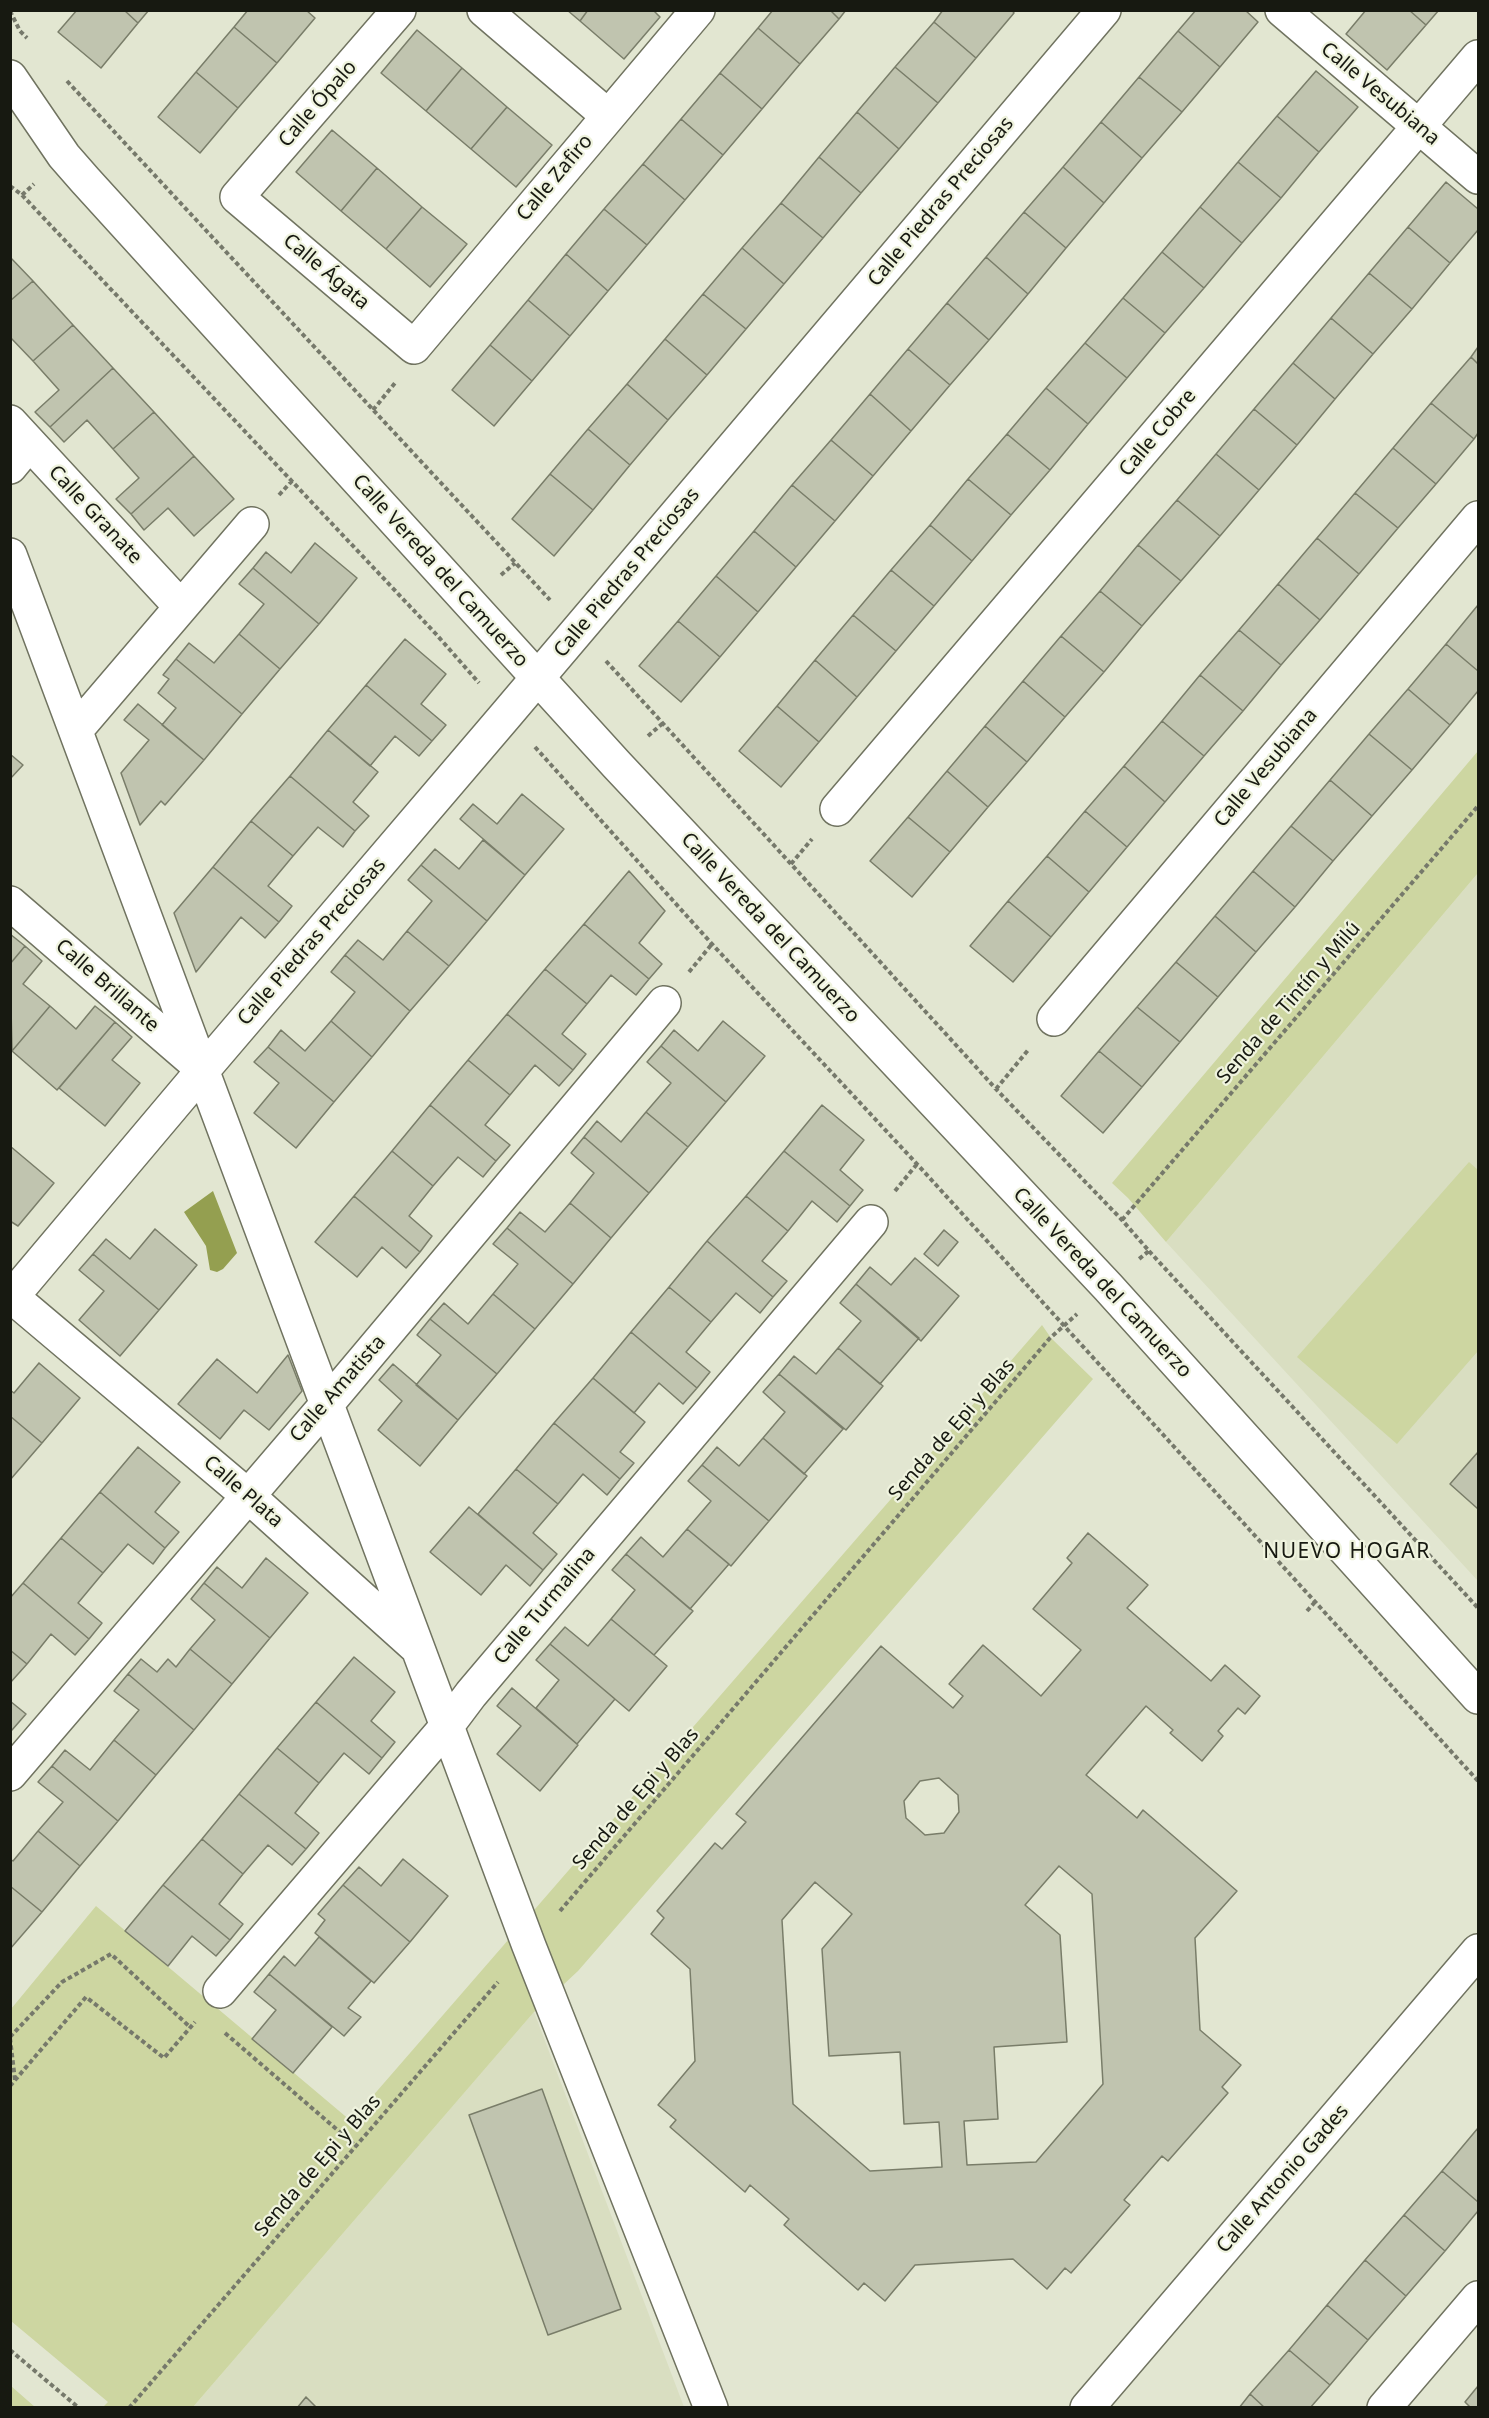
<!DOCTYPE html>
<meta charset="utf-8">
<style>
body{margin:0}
#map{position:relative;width:1489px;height:2418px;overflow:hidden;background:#e2e6d1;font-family:"Noto Sans",sans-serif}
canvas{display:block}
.frame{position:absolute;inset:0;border:12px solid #171911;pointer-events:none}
</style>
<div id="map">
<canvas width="1489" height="2418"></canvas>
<div class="frame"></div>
</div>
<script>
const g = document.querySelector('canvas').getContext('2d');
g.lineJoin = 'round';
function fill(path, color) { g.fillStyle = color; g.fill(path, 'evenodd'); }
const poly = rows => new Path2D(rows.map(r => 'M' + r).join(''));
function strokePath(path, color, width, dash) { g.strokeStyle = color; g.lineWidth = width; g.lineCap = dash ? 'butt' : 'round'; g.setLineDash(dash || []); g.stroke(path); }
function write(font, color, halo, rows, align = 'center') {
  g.font = font + ' "Noto Sans",sans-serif'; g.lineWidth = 4.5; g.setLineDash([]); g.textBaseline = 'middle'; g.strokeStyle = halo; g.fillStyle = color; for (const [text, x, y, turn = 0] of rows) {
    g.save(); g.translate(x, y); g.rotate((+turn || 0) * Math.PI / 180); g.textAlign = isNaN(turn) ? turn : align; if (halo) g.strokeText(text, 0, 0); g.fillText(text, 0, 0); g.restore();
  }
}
fill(poly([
 [1478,873,1478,1581,1166,1242],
 [534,2012,684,2407,193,2407]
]), '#d9dec1');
fill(poly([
 [1478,751,1478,873,1166,1242,1128,1198,1112,1183],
 [1469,1162,1478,1170,1478,1351,1397,1444,1297,1357],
 [1042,1325,1051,1338,1093,1379,578,1971,534,2012,193,2407,103,2407,108,2402,11,2321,11,2009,96,1906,351,2121],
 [11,2386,35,2407,11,2407]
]), '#cdd6a1');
fill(poly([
 [213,1191,237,1253,223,1269,217,1272,210,1270,206,1246,184,1212]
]), '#949f50');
const building = poly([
 [77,10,124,10,138,23,101,68,58,32,77,10],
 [124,10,149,10,138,23,124,10],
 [248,10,306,10,315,18,277,63,234,27,248,10],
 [567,10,588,10,580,21,567,10],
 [588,10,653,10,660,17,624,59,580,21,588,10],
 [773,10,830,10,839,19,800,64,758,28,773,10],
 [830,10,846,10,839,19,830,10],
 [943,10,1012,10,1014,13,976,58,934,22,943,10],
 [1196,10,1245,10,1258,22,1220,67,1178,31,1196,10],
 [1366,10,1409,10,1426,25,1387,70,1346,34,1366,10],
 [1409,10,1439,10,1426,25,1409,10],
 [934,22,976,58,938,103,895,67,934,22],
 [234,27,277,63,238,108,196,72,234,27],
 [758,28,800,64,762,109,720,73,758,28],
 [417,30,462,68,426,111,381,73,417,30],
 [1178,31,1220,67,1182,112,1139,77,1178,31],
 [895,67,938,103,899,149,857,112,895,67],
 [462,68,507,107,471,149,426,111,462,68],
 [1316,71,1358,107,1319,152,1277,116,1316,71],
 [196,72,238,108,200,153,158,117,196,72],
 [720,73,762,109,723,155,681,119,720,73],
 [1139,77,1182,112,1142,158,1101,122,1139,77],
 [507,107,552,145,516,187,471,149,507,107],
 [857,112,899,149,861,193,819,157,857,112],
 [1277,116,1319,152,1281,198,1238,162,1277,116],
 [681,119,723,155,685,200,643,164,681,119],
 [1101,122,1142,158,1104,203,1063,167,1101,122],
 [332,130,377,168,341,211,296,172,332,130],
 [819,157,861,193,823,238,781,203,819,157],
 [1238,162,1281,198,1242,243,1200,207,1238,162],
 [643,164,685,200,647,245,604,209,643,164],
 [1063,167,1104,203,1066,248,1024,212,1063,167],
 [377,168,422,207,386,249,341,211,377,168],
 [1446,182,1478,209,1478,230,1450,263,1408,227,1446,182],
 [781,203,823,238,784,284,742,248,781,203],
 [422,207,467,244,430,287,386,249,422,207],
 [1200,207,1242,243,1204,288,1162,252,1200,207],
 [604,209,647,245,608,291,566,254,604,209],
 [1024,212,1066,248,1028,294,986,257,1024,212],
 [1408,227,1450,263,1412,309,1369,273,1408,227],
 [742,248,784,284,746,329,703,294,742,248],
 [1162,252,1204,288,1165,333,1123,298,1162,252],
 [566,254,608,291,570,336,528,300,566,254],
 [10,257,33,281,10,301,10,257],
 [986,257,1028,294,989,340,947,303,986,257],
 [1369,273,1412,309,1373,354,1331,318,1369,273],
 [33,281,73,325,33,361,10,337,10,301,33,281],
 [703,294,746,329,707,375,665,339,703,294],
 [1123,298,1165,333,1127,378,1085,343,1123,298],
 [528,300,570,336,532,381,490,345,528,300],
 [947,303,989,340,950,385,908,349,947,303],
 [1331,318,1373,354,1335,399,1293,363,1331,318],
 [73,325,113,368,50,427,35,412,59,390,33,361,73,325],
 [665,339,707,375,668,420,627,384,665,339],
 [1085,343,1127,378,1088,424,1046,388,1085,343],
 [490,345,532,381,494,426,452,390,490,345],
 [1478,347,1478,364,1471,357,1478,347],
 [908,349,950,385,911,431,870,394,908,349],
 [1471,357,1478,364,1478,433,1474,439,1431,403,1471,357],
 [1293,363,1335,399,1297,445,1254,409,1293,363],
 [113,368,154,412,113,449,87,420,64,442,50,427,113,368],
 [627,384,668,420,630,465,588,429,627,384],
 [1046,388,1088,424,1050,470,1007,434,1046,388],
 [870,394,911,431,873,476,831,440,870,394],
 [1431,403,1474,439,1436,484,1393,448,1431,403],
 [1254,409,1297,445,1259,490,1216,454,1254,409],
 [154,412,194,456,131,514,116,499,139,478,113,449,154,412],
 [588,429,630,465,593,510,550,474,588,429],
 [1007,434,1050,470,1011,515,968,479,1007,434],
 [831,440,873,476,835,521,792,485,831,440],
 [1393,448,1436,484,1398,528,1355,493,1393,448],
 [1216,454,1259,490,1220,536,1177,500,1216,454],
 [194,456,234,499,194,536,168,508,144,530,131,514,194,456],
 [550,474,593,510,554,556,512,519,550,474],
 [968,479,1011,515,972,561,930,525,968,479],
 [792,485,835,521,796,567,754,531,792,485],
 [1355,493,1398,528,1359,574,1317,538,1355,493],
 [1177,500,1220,536,1181,581,1138,545,1177,500],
 [930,525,972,561,934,606,891,570,930,525],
 [754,531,796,567,758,612,716,576,754,531],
 [1317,538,1359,574,1320,620,1278,584,1317,538],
 [315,543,357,578,319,624,253,568,266,552,291,573,315,543],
 [1138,545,1181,581,1142,626,1100,591,1138,545],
 [253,568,319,624,280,669,239,634,264,604,239,584,253,568],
 [891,570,934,606,896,651,853,615,891,570],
 [716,576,758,612,720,657,678,621,716,576],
 [1278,584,1320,620,1281,665,1239,630,1278,584],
 [1100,591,1142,626,1104,672,1061,636,1100,591],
 [1478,605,1478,671,1446,644,1478,605],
 [853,615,896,651,857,697,815,660,853,615],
 [678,621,720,657,681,702,639,666,678,621],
 [1239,630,1281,665,1243,711,1200,675,1239,630],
 [239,634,280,669,242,714,176,659,189,643,214,663,239,634],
 [1061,636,1104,672,1065,717,1023,681,1061,636],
 [405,639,446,674,421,704,446,725,432,741,366,685,405,639],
 [1446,644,1478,671,1478,691,1450,725,1408,689,1446,644],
 [176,659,242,714,204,760,162,725,176,708,158,693,169,679,163,675,176,659],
 [815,660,857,697,819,742,777,706,815,660],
 [1200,675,1243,711,1204,756,1162,721,1200,675],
 [1023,681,1065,717,1027,762,985,726,1023,681],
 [366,685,432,741,419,756,395,736,370,766,328,730,366,685],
 [1408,689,1450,725,1412,770,1369,734,1408,689],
 [138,704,204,760,165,805,161,801,140,825,121,773,149,740,124,720,138,704],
 [777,706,819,742,781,787,739,751,777,706],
 [1162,721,1204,756,1165,802,1124,766,1162,721],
 [985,726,1027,762,988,807,947,771,985,726],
 [328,730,378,772,353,802,369,816,355,831,290,776,328,730],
 [1369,734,1412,770,1372,816,1330,780,1369,734],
 [10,754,23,765,10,779,10,754],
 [1124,766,1165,802,1127,847,1085,811,1124,766],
 [947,771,988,807,950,852,908,817,947,771],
 [290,776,355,831,343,847,318,827,293,856,251,821,290,776],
 [1330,780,1372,816,1333,861,1291,826,1330,780],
 [522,794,564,829,525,875,460,819,473,804,497,824,522,794],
 [1085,811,1127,847,1089,892,1047,856,1085,811],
 [908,817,950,852,912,897,870,861,908,817],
 [251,821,293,856,268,886,292,906,279,922,213,867,251,821],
 [1291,826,1333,861,1295,907,1253,871,1291,826],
 [483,840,525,875,487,921,421,865,435,849,459,869,483,840],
 [1047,856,1089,892,1051,937,1008,901,1047,856],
 [421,865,487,921,449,966,407,931,432,901,408,880,421,865],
 [213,867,279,922,265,938,241,917,196,972,174,913,213,867],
 [629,871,665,911,639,943,662,964,649,979,584,924,629,871],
 [1253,871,1295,907,1256,952,1215,916,1253,871],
 [1008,901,1051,937,1013,982,970,946,1008,901],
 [1215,916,1256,952,1218,997,1176,962,1215,916],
 [584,924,649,979,636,995,611,975,587,1004,545,969,584,924],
 [407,931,449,966,410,1011,345,955,358,940,383,960,407,931],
 [10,934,25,946,10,964,10,934],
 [25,946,42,961,23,984,50,1006,12,1051,10,964,25,946],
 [345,955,410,1011,372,1057,331,1021,355,992,331,972,345,955],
 [1176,962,1218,997,1180,1042,1137,1007,1176,962],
 [545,969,587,1004,562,1034,586,1054,573,1070,507,1014,545,969],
 [50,1006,76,1029,95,1006,115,1022,57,1090,12,1051,50,1006],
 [1137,1007,1180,1042,1142,1087,1099,1051,1137,1007],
 [507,1014,573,1070,559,1086,535,1065,510,1095,468,1060,507,1014],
 [331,1021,372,1057,334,1102,268,1047,281,1030,305,1051,331,1021],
 [723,1021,765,1056,726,1102,661,1046,674,1030,698,1051,723,1021],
 [115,1022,132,1037,112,1060,140,1083,105,1126,59,1088,115,1022],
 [661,1046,726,1102,688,1147,646,1112,671,1083,647,1062,661,1046],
 [268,1047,334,1102,296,1148,254,1113,279,1083,254,1062,268,1047],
 [1099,1051,1142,1087,1103,1133,1061,1096,1099,1051],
 [468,1060,510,1095,485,1125,510,1145,496,1161,430,1105,468,1060],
 [430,1105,496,1161,483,1177,458,1157,433,1186,392,1151,430,1105],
 [822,1105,864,1140,840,1170,863,1190,850,1206,784,1151,822,1105],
 [646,1112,688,1147,649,1193,584,1137,597,1121,621,1142,646,1112],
 [584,1137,649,1193,611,1238,570,1203,594,1173,571,1153,584,1137],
 [10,1146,54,1183,18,1226,10,1221,10,1146],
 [392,1151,433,1186,409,1216,432,1236,420,1252,354,1196,392,1151],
 [784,1151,850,1206,837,1222,812,1201,788,1231,746,1196,784,1151],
 [354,1196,420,1252,406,1268,382,1247,357,1277,315,1242,354,1196],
 [746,1196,788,1231,762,1261,787,1281,773,1297,707,1241,746,1196],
 [570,1203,611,1238,573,1284,507,1228,520,1212,545,1232,570,1203],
 [507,1228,573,1284,535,1329,493,1294,518,1264,493,1244,507,1228],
 [155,1229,197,1265,159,1310,93,1254,106,1239,130,1259,155,1229],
 [944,1230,958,1242,938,1266,924,1254,944,1230],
 [707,1241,773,1297,760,1313,736,1293,711,1322,669,1287,707,1241],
 [93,1254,159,1310,120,1356,79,1320,104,1291,79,1270,93,1254],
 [915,1258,959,1296,921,1341,856,1284,870,1267,891,1285,915,1258],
 [856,1284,919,1338,880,1384,838,1348,861,1321,840,1303,856,1284],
 [669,1287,711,1322,686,1352,710,1372,697,1388,631,1332,669,1287],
 [493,1294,535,1329,497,1374,430,1319,444,1303,468,1324,493,1294],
 [430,1319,497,1374,458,1420,416,1385,441,1355,417,1335,430,1319],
 [631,1332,697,1388,683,1404,659,1383,634,1413,593,1378,631,1332],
 [838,1348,883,1386,846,1430,779,1374,794,1356,816,1374,838,1348],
 [288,1355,302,1391,269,1430,244,1410,220,1439,178,1404,217,1359,257,1393,288,1355],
 [39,1363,80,1398,42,1443,10,1416,10,1390,14,1393,39,1363],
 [393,1364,458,1420,420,1466,378,1430,402,1401,379,1380,393,1364],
 [779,1374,843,1429,804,1474,763,1438,785,1412,763,1392,779,1374],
 [593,1378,645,1422,620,1452,634,1463,620,1479,554,1423,593,1378],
 [10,1416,42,1443,10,1480,10,1416],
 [554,1423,620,1479,607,1495,583,1474,558,1504,516,1469,554,1423],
 [763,1438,807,1476,769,1521,702,1465,717,1447,739,1466,763,1438],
 [138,1447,180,1482,155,1512,179,1532,165,1548,100,1492,138,1447],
 [1478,1452,1478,1509,1450,1484,1478,1452],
 [702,1465,769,1521,731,1566,687,1529,711,1501,688,1481,702,1465],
 [516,1469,558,1504,533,1533,557,1554,543,1570,478,1514,516,1469],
 [100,1492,165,1548,153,1564,128,1544,103,1573,61,1538,100,1492],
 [469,1507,543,1570,530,1586,506,1565,481,1595,430,1552,469,1507],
 [687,1529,729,1564,690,1609,626,1554,641,1537,663,1557,687,1529],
 [1088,1533,1148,1585,1127,1608,1211,1681,1225,1665,1260,1696,1245,1714,1238,1708,1218,1731,1223,1736,1202,1761,1170,1733,1173,1730,1146,1706,1086,1775,1137,1818,1143,1810,1237,1891,1195,1938,1200,2030,1241,2065,1222,2087,1228,2093,1168,2161,1162,2156,1124,2200,1130,2205,1071,2273,1065,2268,1047,2289,1013,2259,915,2265,885,2301,864,2283,858,2290,784,2225,789,2219,750,2185,745,2192,670,2127,676,2120,658,2105,695,2061,690,1969,651,1934,664,1918,657,1911,715,1843,722,1849,746,1822,736,1814,881,1646,953,1708,963,1696,949,1684,983,1645,1041,1696,1081,1650,1033,1609,1072,1563,1067,1558,1088,1533],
 [939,1778,958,1795,959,1812,944,1833,925,1835,906,1818,904,1801,920,1781,939,1778],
 [1059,1866,1092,1894,1103,2084,1036,2162,967,2165,964,2121,998,2119,994,2047,1067,2042,1060,1935,1025,1905,1059,1866],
 [815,1882,852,1914,822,1949,829,2056,900,2052,904,2124,939,2122,942,2167,870,2171,793,2104,782,1920,815,1882],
 [61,1538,103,1573,78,1603,102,1623,89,1639,23,1583,61,1538],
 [626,1554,693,1611,654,1655,611,1619,635,1590,612,1570,626,1554],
 [266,1558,308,1593,270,1638,204,1583,217,1567,242,1588,266,1558],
 [23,1583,89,1639,75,1655,51,1634,27,1664,10,1650,10,1598,23,1583],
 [204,1583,270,1638,232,1684,190,1649,215,1620,191,1599,204,1583],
 [611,1619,667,1666,629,1711,550,1644,565,1627,588,1646,611,1619],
 [550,1644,615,1699,577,1744,536,1708,559,1680,536,1660,550,1644],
 [190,1649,232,1684,194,1730,128,1674,141,1659,157,1672,168,1659,176,1667,190,1649],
 [10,1650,27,1664,10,1683,10,1650],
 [354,1657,395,1692,371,1721,395,1742,382,1758,316,1702,354,1657],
 [128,1674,194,1730,156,1775,114,1740,139,1710,114,1691,128,1674],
 [512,1688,578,1745,540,1791,497,1754,521,1726,497,1706,512,1688],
 [10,1701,26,1714,12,1730,10,1729,10,1701],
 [316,1702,382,1758,369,1774,344,1753,319,1783,277,1748,316,1702],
 [114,1740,156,1775,118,1821,52,1766,65,1750,90,1770,114,1740],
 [277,1748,319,1783,295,1813,319,1833,306,1849,239,1794,277,1748],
 [52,1766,118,1821,80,1866,38,1831,63,1802,38,1782,52,1766],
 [239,1794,306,1849,292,1865,268,1845,243,1874,202,1839,239,1794],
 [38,1831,80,1866,42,1912,10,1886,10,1859,13,1861,38,1831],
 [202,1839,243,1874,219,1904,243,1924,230,1940,163,1885,202,1839],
 [403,1859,448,1896,410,1942,343,1885,359,1867,381,1886,403,1859],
 [163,1885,230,1940,216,1956,192,1936,168,1966,125,1931,163,1885],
 [343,1885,410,1942,374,1983,315,1933,325,1920,318,1914,343,1885],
 [10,1886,42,1912,10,1949,10,1886],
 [319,1937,371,1981,348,2008,361,2017,344,2036,269,1974,284,1956,295,1966,319,1937],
 [269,1974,332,2027,293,2073,252,2039,276,2010,254,1992,269,1974],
 [542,2089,621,2309,548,2335,469,2115,542,2089],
 [1478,2128,1478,2202,1442,2171,1478,2128],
 [1442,2171,1478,2202,1478,2211,1445,2251,1404,2215,1442,2171],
 [1404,2215,1445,2251,1406,2296,1365,2260,1404,2215],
 [1365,2260,1406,2296,1368,2340,1327,2305,1365,2260],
 [1327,2305,1368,2340,1330,2385,1289,2350,1327,2305],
 [1289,2350,1330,2385,1310,2408,1265,2408,1250,2394,1289,2350],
 [1478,2386,1478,2408,1471,2408,1465,2402,1478,2386],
 [1250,2394,1265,2408,1239,2408,1250,2394],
 [306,2397,317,2408,297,2408,306,2397]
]);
fill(building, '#c0c4af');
strokePath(building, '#797d69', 1.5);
const street = poly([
 [399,10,237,197,414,347,698,10],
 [484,10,608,116],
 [1282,10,1478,177],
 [10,422,181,607],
 [10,467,29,444],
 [10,555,529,1946,711,2408],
 [76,730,252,524],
 [837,809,1478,57],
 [10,903,199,1066],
 [1054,1019,1478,518],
 [10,1295,247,1495,415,1646],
 [10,1299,203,1070,506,715,1104,10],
 [10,1774,327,1404,664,1003],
 [220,1991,447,1726,471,1694,871,1222],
 [1087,2408,1478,1951],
 [1384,2408,1478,2298]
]);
const secondary = poly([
 [10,77,64,156,85,180,617,765,1108,1287,1478,1697]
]);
strokePath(street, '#707360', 36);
strokePath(secondary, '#707360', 36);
strokePath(poly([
 [10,11,20,31,27,38],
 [67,81,550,600],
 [10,186,22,195,436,634,479,683],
 [22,195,34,184],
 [373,410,395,383],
 [279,495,292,481],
 [501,575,515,563],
 [606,661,996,1089,1122,1220,1149,1251,1139,1259],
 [648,736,663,723],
 [535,747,712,944,917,1164,1478,1781],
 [791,864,812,839],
 [689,972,712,944],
 [996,1089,1029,1049],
 [895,1191,917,1164],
 [1122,1220,1478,806],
 [1149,1251,1478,1608],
 [1307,1611,1315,1602],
 [560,1911,1050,1338,1077,1314],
 [225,2033,356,2146],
 [10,2037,62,1982,111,1954,190,2027],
 [10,2038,15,2080],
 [10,2086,86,1997,164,2058,195,2022],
 [10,2350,79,2408],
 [129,2408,498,1982]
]), '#76796b', 4, [4.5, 3]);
strokePath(street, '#fff', 33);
strokePath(secondary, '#fff', 33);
write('20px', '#171911', '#eff3de', [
 ["Calle Vesubiana",1380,94,40],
 ["Calle Ópalo",318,104,-49],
 ["Calle Zafiro",555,178,-50],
 ["Calle Piedras Preciosas",941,202,-50],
 ["Calle Ágata",326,272,40],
 ["Calle Cobre",1158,433,-50],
 ["Calle Granate",95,515,47],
 ["Calle Vereda del Camuerzo",440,571,48],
 ["Calle Piedras Preciosas",627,573,-50],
 ["Calle Vesubiana",1266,768,-50],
 ["Calle Vereda del Camuerzo",770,928,47],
 ["Calle Piedras Preciosas",312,942,-49],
 ["Calle Brillante",107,986,41],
 ["Senda de Tintín y Milú",1289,1003,-49],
 ["Calle Vereda del Camuerzo",1102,1283,47],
 ["Calle Amatista",338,1389,-49],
 ["Senda de Epi y Blas",952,1430,-49],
 ["Calle Plata",243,1492,41],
 ["Calle Turmalina",545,1606,-50],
 ["Senda de Epi y Blas",636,1799,-49],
 ["Senda de Epi y Blas",318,2166,-49],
 ["Calle Antonio Gades",1283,2179,-49]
]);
g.letterSpacing = '1.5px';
write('21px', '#171911', '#eff3de', [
 ["NUEVO HOGAR",1347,1552]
]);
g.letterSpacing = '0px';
</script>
